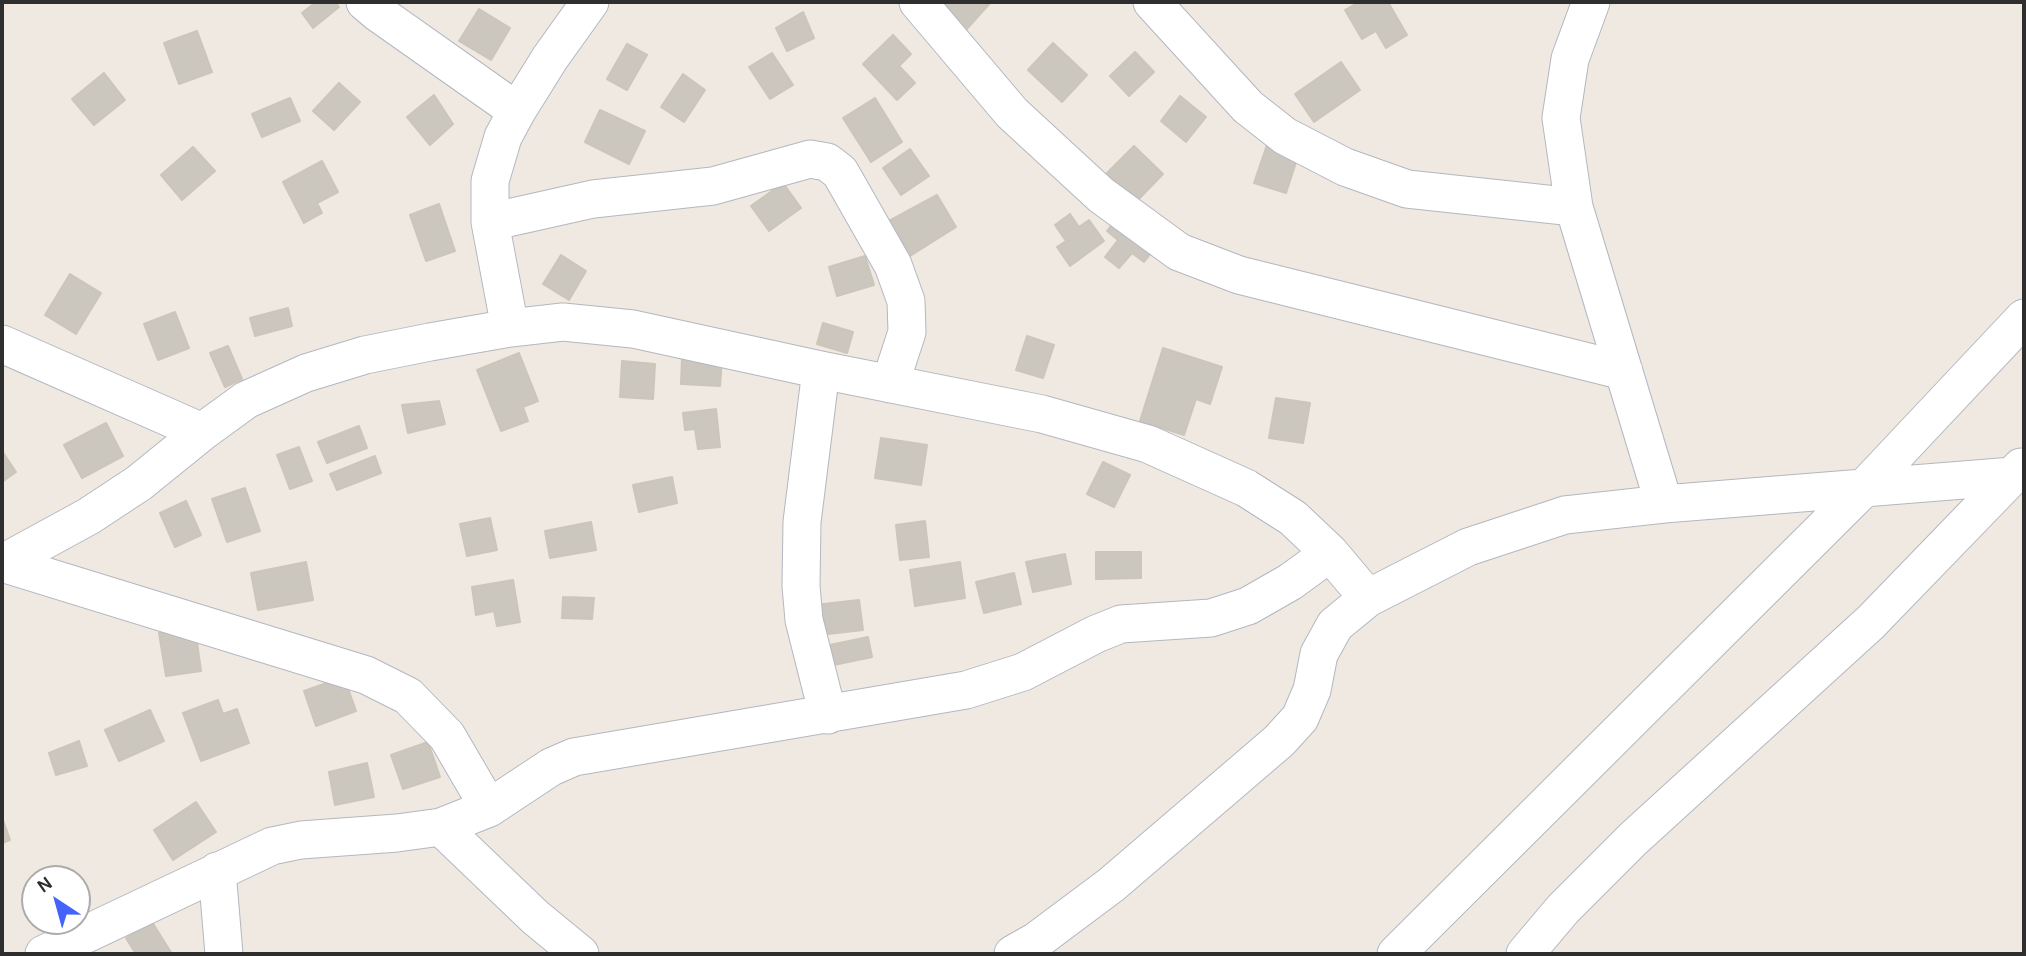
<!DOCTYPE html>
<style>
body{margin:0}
#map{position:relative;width:2026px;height:956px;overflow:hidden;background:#efe9e1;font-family:Karla,sans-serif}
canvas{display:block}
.frame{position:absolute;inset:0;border:4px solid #2e2e2e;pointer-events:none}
.north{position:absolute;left:21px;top:865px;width:70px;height:70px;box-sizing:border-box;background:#fff;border:2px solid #ababab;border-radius:50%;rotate:324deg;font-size:19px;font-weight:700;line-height:28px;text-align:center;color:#2e2e2e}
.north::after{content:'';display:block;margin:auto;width:24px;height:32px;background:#4264fb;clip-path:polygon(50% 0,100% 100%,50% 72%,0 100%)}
</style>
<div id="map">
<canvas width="2026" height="956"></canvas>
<div class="frame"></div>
<div class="north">N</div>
</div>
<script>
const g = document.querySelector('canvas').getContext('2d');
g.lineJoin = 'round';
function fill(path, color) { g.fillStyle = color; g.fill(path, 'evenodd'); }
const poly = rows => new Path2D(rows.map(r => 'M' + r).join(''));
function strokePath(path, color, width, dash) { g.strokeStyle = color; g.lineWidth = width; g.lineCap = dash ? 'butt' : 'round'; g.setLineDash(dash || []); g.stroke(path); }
const building = poly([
 [316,2,335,2,339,7,313,28,302,13,316,2],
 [933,2,991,2,965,31,933,2],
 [1359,2,1388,2,1407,35,1386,48,1376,31,1362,39,1345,10,1359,2],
 [479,9,510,28,491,60,459,41,479,9],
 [803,12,814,38,787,51,776,28,803,12],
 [197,31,212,72,179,84,164,43,197,31],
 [893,35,911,54,899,66,915,83,897,100,863,64,893,35],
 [1053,43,1087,75,1062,102,1028,70,1053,43],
 [627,44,647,55,627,90,607,79,627,44],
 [1135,52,1154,72,1129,96,1110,76,1135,52],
 [772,53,793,85,770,99,749,67,772,53],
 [1341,62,1360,90,1314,122,1295,94,1341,62],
 [104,73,125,100,94,125,72,99,104,73],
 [683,74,705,90,684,122,661,107,683,74],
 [339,83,360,102,334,130,313,111,339,83],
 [434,95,453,124,430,145,407,117,434,95],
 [1180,96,1206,117,1186,142,1161,121,1180,96],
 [290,98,300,121,262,137,252,114,290,98],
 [875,98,902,142,871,162,843,118,875,98],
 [600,110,645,131,629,164,585,142,600,110],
 [1269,139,1300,150,1286,193,1254,183,1269,139],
 [1134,146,1163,174,1136,202,1107,173,1134,146],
 [193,147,215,171,182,200,161,175,193,147],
 [910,149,929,176,901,195,883,168,910,149],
 [322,161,338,192,317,203,322,213,304,223,283,182,322,161],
 [783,183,801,208,769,231,751,206,783,183],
 [937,195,956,227,910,256,889,221,937,195],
 [439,204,455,251,426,261,410,215,439,204],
 [1070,214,1079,227,1089,220,1104,241,1070,266,1057,247,1066,241,1055,225,1070,214],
 [1121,214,1159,243,1144,262,1132,253,1119,268,1105,257,1118,240,1107,231,1121,214],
 [561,255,586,271,569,300,543,284,561,255],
 [865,256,874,285,837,296,829,267,865,256],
 [70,274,101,293,76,334,45,315,70,274],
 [288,308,292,326,255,336,250,318,288,308],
 [175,312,189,348,158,360,144,324,175,312],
 [823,323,853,332,847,353,817,344,823,323],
 [1027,336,1054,345,1043,378,1016,370,1027,336],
 [228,346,242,379,225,387,210,353,228,346],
 [1163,348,1222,367,1210,404,1196,399,1184,435,1140,421,1163,348],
 [519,353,538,401,523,407,528,421,501,431,477,370,519,353],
 [682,357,722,359,720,386,681,384,682,357],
 [622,361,655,364,653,399,620,397,622,361],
 [1276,398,1310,403,1303,443,1269,438,1276,398],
 [439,401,445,424,408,433,402,405,439,401],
 [716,409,720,447,698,449,695,429,685,430,683,413,716,409],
 [106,423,123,456,82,478,64,445,106,423],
 [359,426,367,448,327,463,318,442,359,426],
 [881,438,927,445,921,485,875,478,881,438],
 [299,447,312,481,290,489,277,455,299,447],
 [2,451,16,472,2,482,2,451],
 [375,456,381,473,337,490,330,474,375,456],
 [1103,462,1130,475,1114,507,1087,494,1103,462],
 [672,477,677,503,639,512,633,485,672,477],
 [245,488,260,531,227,542,212,499,245,488],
 [186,501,201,535,175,547,160,513,186,501],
 [490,518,497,550,467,556,460,524,490,518],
 [925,521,929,557,900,560,896,525,925,521],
 [591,522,596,550,550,558,545,531,591,522],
 [1096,552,1141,552,1141,578,1096,579,1096,552],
 [1065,554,1071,584,1033,592,1026,562,1065,554],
 [306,562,313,600,258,610,251,573,306,562],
 [960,562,965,598,915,606,910,570,960,562],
 [1014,573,1021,604,984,613,976,582,1014,573],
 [513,580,520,622,497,626,494,611,476,615,472,587,513,580],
 [563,597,594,598,592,619,562,618,563,597],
 [859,600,863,630,819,635,815,605,859,600],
 [195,628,201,671,166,676,159,633,195,628],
 [868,637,872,657,829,666,825,646,868,637],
 [344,677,356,711,316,726,304,691,344,677],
 [218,700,223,714,237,709,249,743,201,761,183,713,218,700],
 [150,710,164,741,119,761,105,730,150,710],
 [79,741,87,766,56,775,49,753,79,741],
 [428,742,440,777,403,789,391,755,428,742],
 [367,763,374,797,335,805,329,772,367,763],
 [196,802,216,832,173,860,154,830,196,802],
 [2,817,10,840,2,843,2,817],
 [152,922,172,954,136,954,126,938,152,922]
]);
fill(building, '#cbc7bf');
strokePath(building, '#cbc5ba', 2);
const street = poly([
 [365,2,378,13,517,111],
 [918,2,1012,113,1101,195,1179,252,1239,275,1624,371],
 [1152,2,1248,107,1285,136,1345,167,1407,189,1574,207],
 [1591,2,1570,59,1561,118,1574,207,1664,504],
 [490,222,593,199,713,186,810,159,827,162,840,172,893,265,906,301,907,332,890,384],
 [510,328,490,222,490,181,503,137,517,111,550,58,590,2],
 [2,344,202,432],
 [821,370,802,522,801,586,804,620,828,715],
 [2,563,366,675,408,696,447,736,489,808],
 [3,563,89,516,139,483,202,432,246,400,306,373,365,355,430,342,510,328,563,322,633,329,821,370,1042,414,1148,444,1246,488,1293,518,1330,553,1368,598],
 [441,827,535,917,580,954],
 [217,871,224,954],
 [44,954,272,846,301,840,397,833,441,827,489,808,551,767,574,757,966,690,1023,672,1096,634,1121,624,1211,618,1248,606,1290,582,1330,553],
 [1013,954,1036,941,1111,885,1279,741,1300,718,1312,690,1319,654,1335,625,1368,598,1468,547,1565,515,1664,504,2013,476],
 [1396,954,1864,488,2024,318],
 [1525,954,1563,909,1633,839,1871,622,2021,467]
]);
strokePath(street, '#b4b7c1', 39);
strokePath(street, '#fff', 37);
</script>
